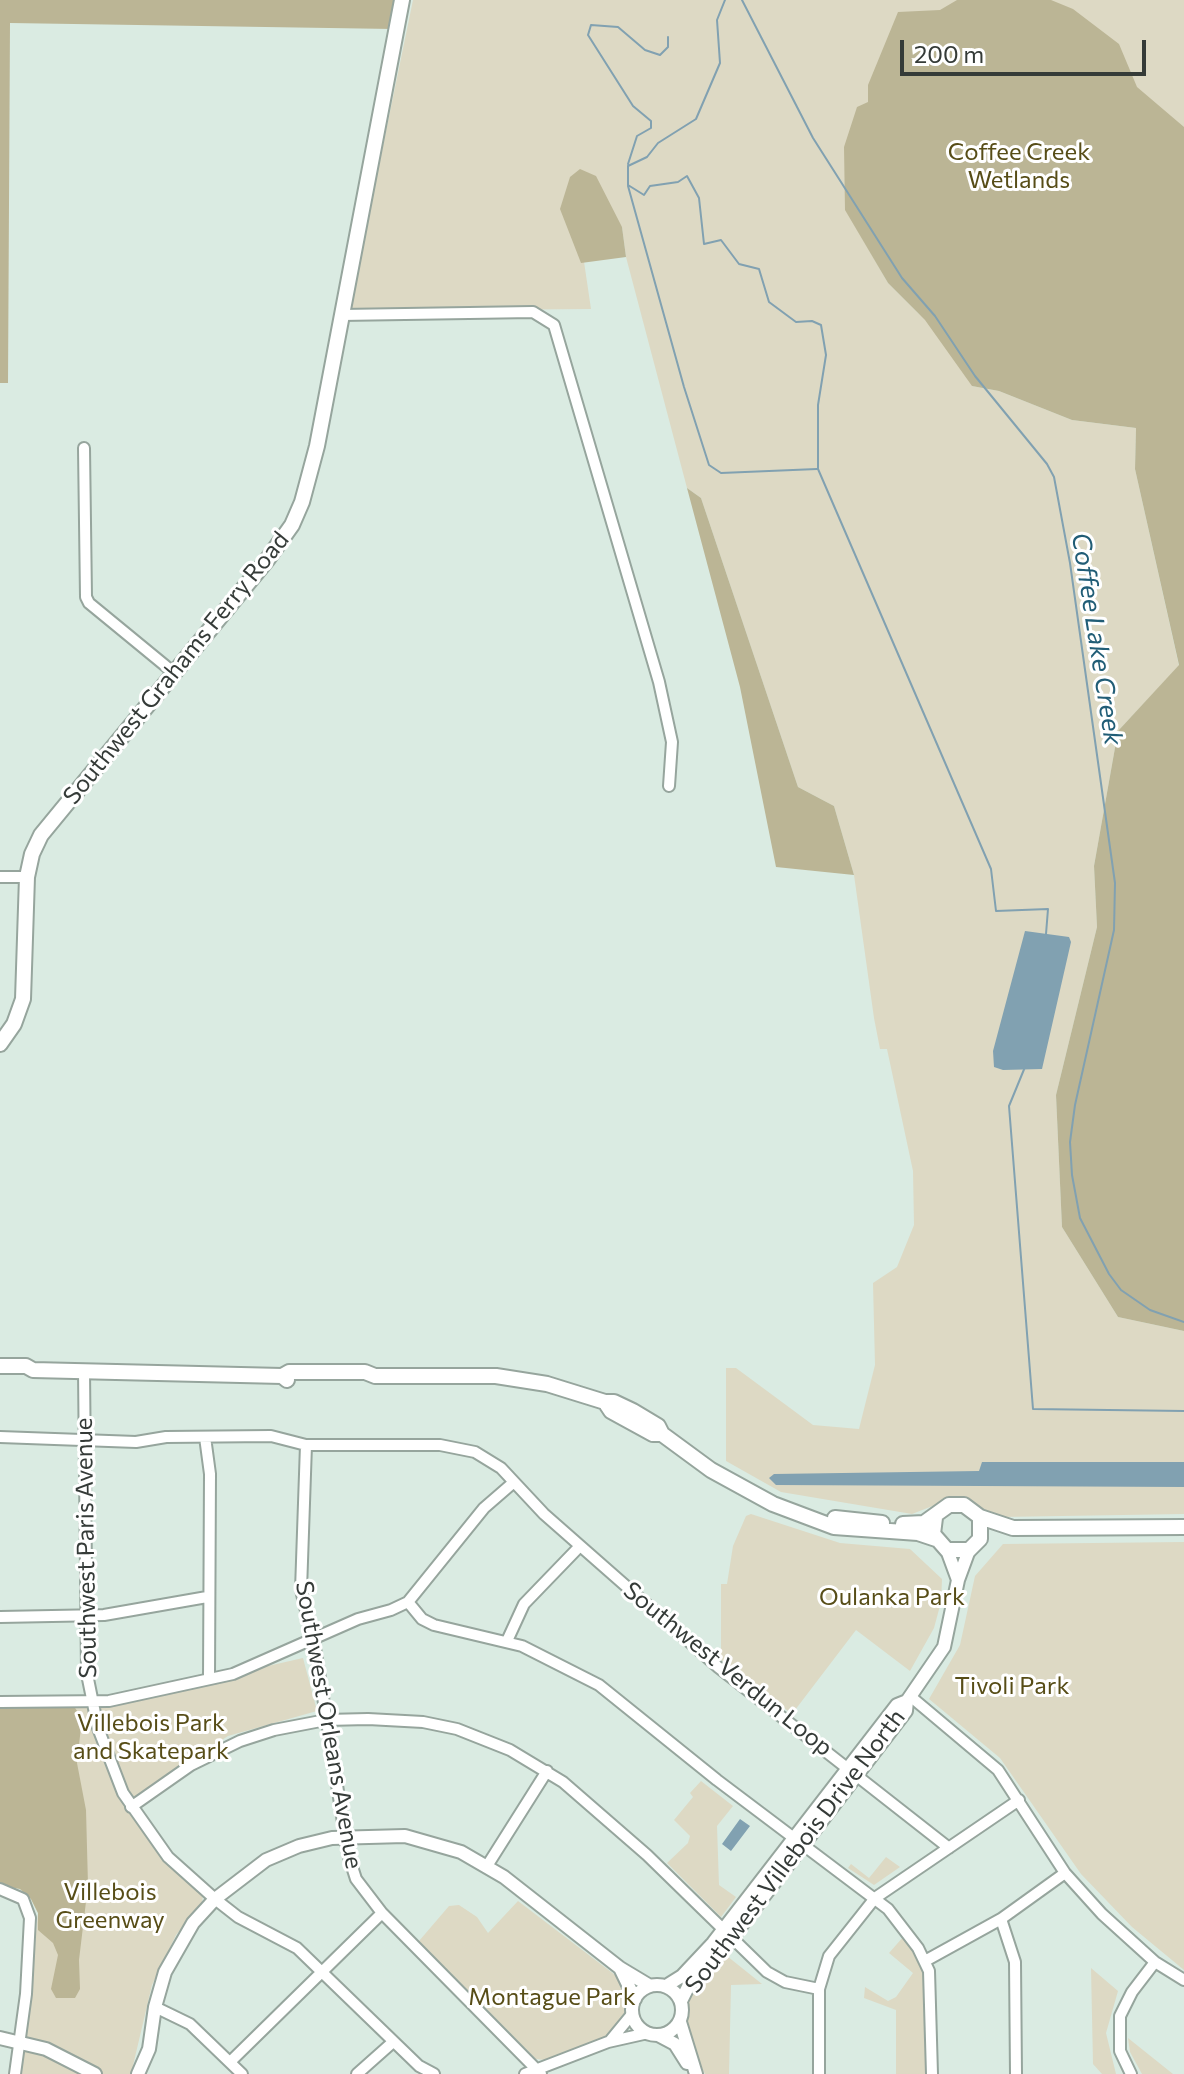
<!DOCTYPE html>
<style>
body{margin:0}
#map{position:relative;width:1184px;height:2074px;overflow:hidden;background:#daebe2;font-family:Commissioner,sans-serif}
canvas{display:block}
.scale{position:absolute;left:900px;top:40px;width:246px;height:36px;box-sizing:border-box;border:4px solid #353b38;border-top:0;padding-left:10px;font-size:24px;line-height:28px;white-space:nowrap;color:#353b38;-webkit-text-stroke:6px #fff;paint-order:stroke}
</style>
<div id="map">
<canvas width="1184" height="2074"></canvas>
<div class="scale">200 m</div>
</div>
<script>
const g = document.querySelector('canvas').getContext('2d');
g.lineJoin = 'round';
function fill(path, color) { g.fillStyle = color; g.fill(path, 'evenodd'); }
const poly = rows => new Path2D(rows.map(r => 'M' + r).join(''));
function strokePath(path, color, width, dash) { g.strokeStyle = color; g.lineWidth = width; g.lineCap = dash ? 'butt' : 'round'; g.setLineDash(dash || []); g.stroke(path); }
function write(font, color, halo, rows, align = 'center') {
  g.font = font + ' Commissioner,sans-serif'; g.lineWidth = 6; g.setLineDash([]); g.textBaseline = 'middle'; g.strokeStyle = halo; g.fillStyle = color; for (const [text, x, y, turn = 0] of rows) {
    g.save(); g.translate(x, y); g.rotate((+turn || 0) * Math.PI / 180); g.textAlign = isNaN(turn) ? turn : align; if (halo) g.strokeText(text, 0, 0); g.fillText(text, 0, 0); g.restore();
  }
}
fill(poly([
 [413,0,1184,0,1184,378,972,386,999,391,1072,420,1136,428,1135,469,1179,666,1118,731,1094,866,1097,927,1056,1095,1062,1227,1118,1317,1184,1331,1184,1514,1001,1517,987,1514,966,1499,953,1498,912,1514,781,1492,726,1461,726,1368,736,1368,813,1425,859,1429,875,1365,873,1283,897,1267,914,1225,913,1171,887,1049,880,1049,874,1018,854,875,834,806,798,787,701,498,687,488,626,257,622,227,574,194,591,309,349,311],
 [846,210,921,316,888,283],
 [751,1514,840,1543,910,1549,942,1579,941,1602,934,1628,910,1671,856,1630,792,1714,721,1660,721,1584,727,1584,733,1546,746,1516],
 [1184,1542,1184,1970,1132,1927,1081,1874,1000,1758,929,1699,960,1645,975,1576,1003,1544],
 [303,1658,317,1711,228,1736,132,1800,113,1759,97,1705],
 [0,1705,88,1708,109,1770,138,1826,203,1895,202,1903,176,1935,152,1985,131,2074,22,2074,38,1913,31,1899,20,1889,0,1885],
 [701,1781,733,1806,717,1826,719,1885,736,1897,721,1917,667,1863,688,1843,690,1836,674,1820,693,1797,690,1793],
 [886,1857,900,1867,874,1885,848,1868,851,1864,869,1878],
 [518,1901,619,1978,629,1994,629,2010,609,2036,545,2060,536,2059,419,1941,449,1906,459,1905,477,1917,488,1933],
 [904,1936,918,1955,927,1980,928,2074,896,2074,896,2010,864,1998,865,1987,888,2001,896,1997,913,1973,889,1953],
 [727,1956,762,1984,731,1985,729,2074,705,2074,683,2030,687,1998],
 [1091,1968,1118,1991,1106,2033,1116,2074,1102,2074,1093,2064],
 [1128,2038,1173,2074,1142,2074,1130,2052]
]), '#ddd9c4');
fill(poly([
 [0,0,398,0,393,29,10,23,8,383,0,383],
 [957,0,1051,0,1073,9,1119,44,1137,87,1184,127,1184,1331,1118,1317,1062,1227,1056,1095,1097,927,1094,866,1118,731,1179,665,1135,469,1136,428,1072,420,999,391,972,386,925,320,888,283,845,210,844,147,857,107,868,102,868,85,898,12,940,10],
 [580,169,596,176,622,227,626,257,581,263,560,209,570,177],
 [687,488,701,498,798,787,834,806,854,875,776,867,740,687],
 [0,1705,73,1705,82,1718,77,1763,86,1810,88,1885,79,1960,80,1989,75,1998,56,1998,51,1989,58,1955,53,1943,38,1930,38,1913,31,1899,20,1889,0,1885]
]), '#bbb595');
fill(poly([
 [1025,931,1069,937,1071,942,1042,1069,1003,1070,994,1067,993,1051],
 [982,1462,1184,1462,1184,1487,776,1485,769,1478,774,1474,979,1471],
 [740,1819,750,1826,731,1851,722,1844]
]), '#81a1b1');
strokePath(poly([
 [725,0,717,20,720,63,696,119,658,143,647,157,628,166,628,185,644,195,650,186,678,182,687,176,699,198,704,244,721,240,739,264,759,269,769,302,796,322,812,321,821,325,826,355,818,405,818,469,991,869,996,911,1048,909,1046,934],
 [742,0,813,138,902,278,935,316,975,376,1047,464,1054,477,1070,563,1115,883,1114,930,1075,1105,1070,1142,1072,1175,1080,1218,1109,1274,1121,1290,1150,1310,1184,1322],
 [628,164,637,136,651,128,651,121,633,106,588,35,591,25,618,27,645,50,660,55,668,47,668,37],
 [628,186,684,387,709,465,721,473,817,469],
 [1025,1067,1009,1106,1033,1409,1184,1411]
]), '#81a1b1', 2);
const minor = poly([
 [341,315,533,312,554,325,659,682,672,742,669,786],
 [84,448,86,597,89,603,173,672],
 [0,877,27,877],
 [84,1370,87,1674,98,1728,123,1793,168,1857,215,1899,238,1917,297,1948,419,2066,434,2074],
 [0,1437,136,1442,166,1437,271,1436,306,1445,440,1445,475,1452,501,1468,544,1514,718,1667,949,1848],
 [205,1437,210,1474,209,1678],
 [306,1445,301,1590,316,1653,348,1854,356,1879,382,1913,541,2074],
 [408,1602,422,1619,434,1625,522,1646,599,1685,717,1780,888,1909,918,1948,929,1971,932,2074],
 [0,1617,104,1615,207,1597],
 [507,1641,524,1604,580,1546],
 [910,1696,998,1770,1065,1873,1102,1914,1155,1962,1184,1980],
 [0,1702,109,1701,233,1674,358,1619,391,1610,408,1602,484,1508,514,1482],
 [131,1807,191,1765,240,1741,274,1730,326,1720,368,1719,423,1722,457,1729,510,1750,563,1782,647,1855,767,1972,785,1982,819,1989],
 [487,1866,547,1771],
 [0,1889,23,1899,30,1918,26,1994,15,2074],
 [1001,1919,1015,1962,1016,2074],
 [925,1961,1001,1919,1065,1873],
 [155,2007,190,2024,242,2074],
 [610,2041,633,2013],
 [230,2062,382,1913],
 [357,2074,393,2042],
 [525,2074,608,2042,648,2033],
 [819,2074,819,1989,829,1956,875,1898,1019,1800],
 [1131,2074,1120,2051,1120,2016,1132,1992,1155,1962]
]);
const tertiary = poly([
 [947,1550,958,1580],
 [620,1968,635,1999],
 '632 2010a25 25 0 1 1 50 0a25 25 0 1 1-50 0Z',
 [666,1986,682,1976,713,1943,897,1705,907,1701],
 [681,2001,688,1987,731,1939,906,1711,907,1701,944,1647,958,1580,969,1550],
 [680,2022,696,2074],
 [658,2035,675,2044,687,2063],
 [0,2038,46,2049,95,2074],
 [138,2074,149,2049,155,2007,165,1972,193,1923,215,1899,266,1860,299,1846,332,1838,405,1836,461,1852,504,1877,620,1968,650,1986]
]);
const secondary = poly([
 [0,1044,14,1024,23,999,27,877,32,854,41,835,267,560,292,525,302,502,317,446,402,0],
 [0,1366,26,1366,33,1370,282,1376,287,1380],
 [282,1376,289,1372,365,1372,375,1376,496,1376,547,1384,605,1402,614,1402,633,1411,658,1426,662,1434,711,1470,773,1504,834,1527,918,1533,936,1539],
 [605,1402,611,1411,653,1434,662,1434],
 [980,1517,1013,1528,1184,1527],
 [835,1518,882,1523],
 [903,1524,924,1523,949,1505,964,1505,980,1517,980,1539,969,1550,947,1550,933,1534,935,1518]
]);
strokePath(minor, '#96a59d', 14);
strokePath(tertiary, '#96a59d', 16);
strokePath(secondary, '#96a59d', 18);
strokePath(minor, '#fff', 10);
strokePath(tertiary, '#fff', 12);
strokePath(secondary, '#fff', 14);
write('24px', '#574d17', '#fff', [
 ["Coffee Creek",1019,152],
 ["Wetlands",1019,180],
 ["Oulanka Park",892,1597],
 ["Tivoli Park",1012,1686],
 ["Villebois Park",151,1723],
 ["and Skatepark",151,1751],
 ["Villebois",110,1892],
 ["Greenway",110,1920],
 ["Montague Park",552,1997]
]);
write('24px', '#353b38', '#fff', [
 ["Southwest Grahams Ferry Road",176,668,-51],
 ["Southwest Paris Avenue",86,1548,-91],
 ["Southwest Verdun Loop",728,1669,39],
 ["Southwest Orleans Avenue",329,1725,80],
 ["Southwest Villebois Drive North",795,1851,-53]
]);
write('italic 26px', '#215d76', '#fff', [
 ["Coffee Lake Creek",1097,639,81]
]);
</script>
